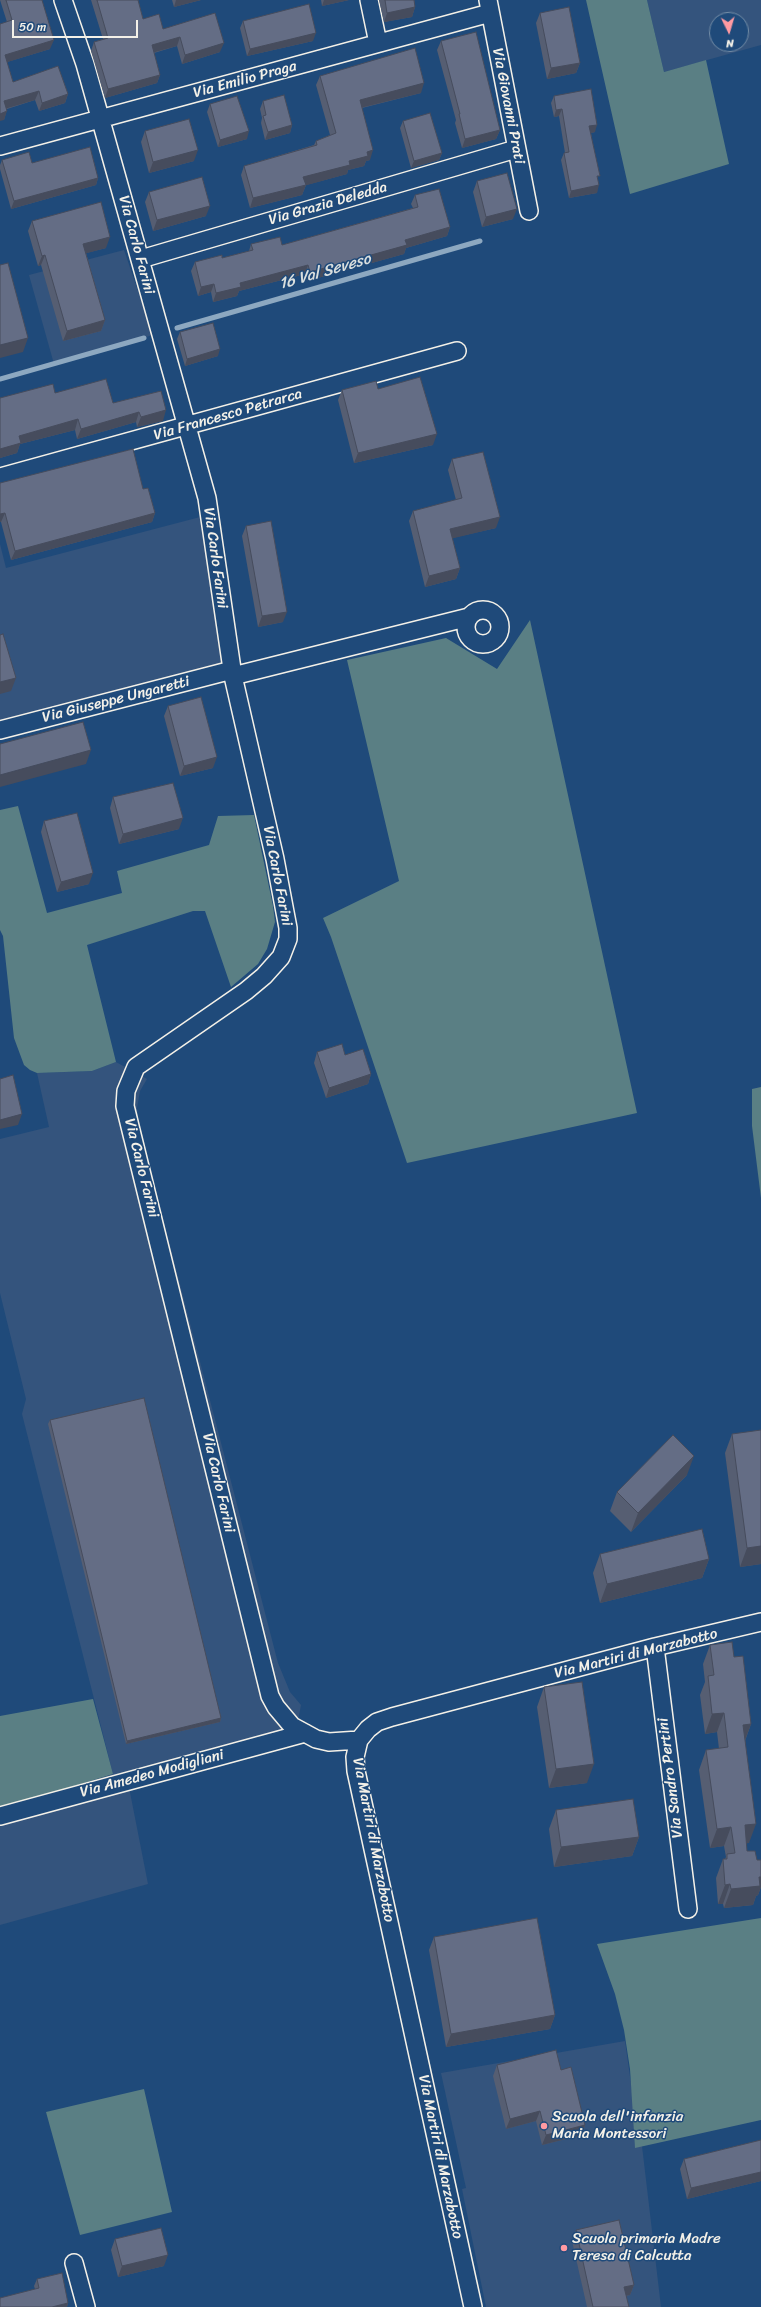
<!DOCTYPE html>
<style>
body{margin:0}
#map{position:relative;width:761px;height:2307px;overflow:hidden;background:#1f4a7a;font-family:Sriracha,sans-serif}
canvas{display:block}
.north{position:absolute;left:709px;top:12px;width:40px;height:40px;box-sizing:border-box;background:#1f4a7a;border:1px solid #748da6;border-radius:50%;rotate:175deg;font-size:11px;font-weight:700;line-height:16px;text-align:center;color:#f4f1e8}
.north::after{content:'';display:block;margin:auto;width:14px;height:18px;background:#ff9aa2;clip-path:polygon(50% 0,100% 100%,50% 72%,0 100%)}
.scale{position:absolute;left:12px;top:20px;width:126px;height:18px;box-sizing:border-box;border:2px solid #f4f1e8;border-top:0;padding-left:5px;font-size:12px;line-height:14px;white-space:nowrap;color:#f4f1e8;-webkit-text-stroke:3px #1f4a7a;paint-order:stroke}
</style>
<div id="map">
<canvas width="761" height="2307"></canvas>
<div class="north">N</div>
<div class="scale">50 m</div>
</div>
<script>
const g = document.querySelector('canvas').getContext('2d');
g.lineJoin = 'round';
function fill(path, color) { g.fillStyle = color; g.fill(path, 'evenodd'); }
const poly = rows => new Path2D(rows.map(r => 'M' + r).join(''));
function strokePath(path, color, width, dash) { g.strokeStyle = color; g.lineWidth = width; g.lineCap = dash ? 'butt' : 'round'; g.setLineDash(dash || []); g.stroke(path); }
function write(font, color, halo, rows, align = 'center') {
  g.font = font + ' Sriracha,sans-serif'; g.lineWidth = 3; g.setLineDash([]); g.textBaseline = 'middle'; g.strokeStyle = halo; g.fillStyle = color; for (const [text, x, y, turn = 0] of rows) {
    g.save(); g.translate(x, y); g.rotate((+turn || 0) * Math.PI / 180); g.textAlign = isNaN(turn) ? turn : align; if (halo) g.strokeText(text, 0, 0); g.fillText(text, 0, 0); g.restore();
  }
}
fill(poly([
 [647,0,761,0,761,45,664,72],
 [717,20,741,20,741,44,717,44],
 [124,250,153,335,54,364,29,275],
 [204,516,227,664,0,727,0,544,6,568],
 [116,1062,147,1079,140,1091,137,1108,139,1126,278,1663,290,1692,301,1705,296,1731,127,1777,148,1884,0,1925,0,1809,113,1774,22,1414,26,1399,0,1293,0,1139,49,1127,37,1073,92,1071],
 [625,2041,634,2105,635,2147,642,2146,661,2307,486,2307,462,2189,466,2188,441,2073]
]), '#34547d');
fill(poly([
 [586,0,647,0,664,72,706,60,729,164,630,194],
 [530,620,637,1113,407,1163,331,937,323,918,399,881,347,660,446,638,497,669],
 [18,806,47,913,122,893,117,871,209,845,218,816,254,815,273,906,275,922,267,949,258,964,231,987,205,911,193,911,87,945,116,1062,92,1071,37,1073,30,1070,24,1065,14,1038,3,936,0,930,0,810],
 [761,1087,761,1198,752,1126,752,1089],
 [93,1699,113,1774,0,1809,0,1716],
 [761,1918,761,2120,635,2148,630,2069,624,2030,615,1994,597,1944],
 [144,2089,172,2212,80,2235,46,2112]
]), '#5a7f84');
strokePath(poly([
 [177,328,480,241],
 [0,379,144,338]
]), '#8da8c0', 5);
const street = poly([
 [63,0,85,64,207,498,233,676,275,859,288,928,288,939,281,957,264,976,246,991,136,1067,126,1091,125,1106,270,1696,276,1707,292,1726,316,1739,329,1742,359,1740],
 [369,0,378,43],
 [488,0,529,211],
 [0,146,490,13],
 [141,259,516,149],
 [0,477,457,351],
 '466 627a17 17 0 1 1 34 0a17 17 0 1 1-34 0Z',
 [233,676,469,617],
 [0,730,232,670],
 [655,1647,688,1909],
 [0,1816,305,1733],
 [74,2263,86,2307],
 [473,2307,356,1771,355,1757,359,1740,368,1729,377,1722,392,1717,655,1647,761,1622]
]);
strokePath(street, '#f4f1e8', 20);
strokePath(street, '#1f4a7a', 17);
fill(poly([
 [0,0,42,0,50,49,7,62,13,82,68,94,65,103,39,111,35,100,7,109,4,120,7,22],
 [91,0,138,0,143,19,163,29,220,52,182,64,177,46,154,53,160,75,157,83,105,98,91,51,94,42,103,39],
 [172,0,201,0,174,7],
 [321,0,349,0,322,6],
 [379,0,414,0,415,7,412,17,384,22],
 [540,13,580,63,576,73,547,79,536,23],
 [243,21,313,41,247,56,240,28],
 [441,41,500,130,496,139,462,148,455,123,456,120,437,50],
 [320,76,421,93,362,108,370,160,366,161,364,166,348,170,347,174,306,185,302,195,250,208,241,175,244,166,314,145,316,141,330,135,316,85],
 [554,96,595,132,591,133,598,180,597,193,569,198,561,160,564,153,565,153,559,116,554,117,551,103],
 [263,101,292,125,290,133,265,140,261,123,262,118,260,109],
 [210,104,247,139,218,147,207,112],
 [403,121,442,153,439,160,411,168,400,128],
 [145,131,194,161,149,173,141,142],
 [2,160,32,163,98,178,96,185,11,209,0,169,0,165],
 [477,181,513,219,482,227,473,192],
 [149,192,206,216,153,231,145,202],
 [415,195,450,227,447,236,406,248,404,254,307,281,305,274,239,291,237,296,213,302,211,292,198,296,191,271,195,262,222,258,249,251,251,244,282,245,413,208,411,204],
 [32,221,106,248,86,253,105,320,101,331,63,341,41,265,38,266,28,231],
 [180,332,218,356,185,366,177,339],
 [378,389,433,445,354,463,338,400,342,390],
 [161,391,163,421,137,427,136,422,77,439,75,430,20,444,17,453,0,458,0,398,55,393,113,403],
 [452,459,496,528,452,538,460,568,456,579,425,587,409,521,413,511,456,500,448,470],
 [0,483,143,489,155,513,152,522,11,560,1,522,0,522],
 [246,526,283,622,258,627,242,536],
 [168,706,213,768,180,776,164,716],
 [113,797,179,829,119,844,110,808],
 [44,821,89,884,57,892,41,832],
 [317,1052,345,1055,371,1074,368,1084,326,1098,314,1063],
 [50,1420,221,1718,220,1722,126,1744,48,1424],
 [732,1434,761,1564,740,1567,725,1453],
 [687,1475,631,1532,610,1511,617,1492],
 [600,1554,709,1559,702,1578,600,1603,593,1573],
 [710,1645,734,1657,751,1724,745,1741,749,1843,746,1843,747,1851,757,1860,761,1860,761,1887,758,1895,756,1896,753,1905,724,1908,723,1904,718,1904,716,1878,723,1859,725,1859,726,1857,724,1846,710,1848,699,1770,706,1750,719,1749,717,1732,705,1734,700,1695,705,1682,703,1664],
 [544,1687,587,1783,549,1788,537,1707],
 [556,1810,639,1837,632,1856,554,1867,549,1829],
 [434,1937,555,2015,550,2029,446,2047,429,1950],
 [497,2065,561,2070,585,2125,582,2135,542,2145,536,2121,506,2129,493,2076],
 [761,2140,761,2181,687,2199,680,2169,684,2159],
 [576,2230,634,2285,630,2295,626,2296,629,2307,587,2307,572,2241],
 [115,2239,164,2266,118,2277,111,2250],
 [37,2279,68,2303,67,2307,0,2307,35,2289,34,2286]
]), '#565e72');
fill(poly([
 [176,0,201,0,174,7],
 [324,0,349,0,322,6],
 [415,7,412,17,384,22,387,13],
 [316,33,313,41,247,56,250,49],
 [180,37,177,46,148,54,152,45],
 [54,40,50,49,1,64,5,55],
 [224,43,220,52,182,64,185,55],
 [580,63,576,73,547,79,551,68],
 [160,75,157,83,105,98,108,89],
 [424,83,421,93,356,109,360,100],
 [39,91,35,100,1,110,4,101],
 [68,94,65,103,39,111,42,103],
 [562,109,559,116,554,117,556,110],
 [7,111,4,120,0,121,0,114],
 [292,125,290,133,265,140,268,132],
 [597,125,595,132,587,134,589,126],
 [500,130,496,139,462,148,465,139],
 [249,131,247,139,218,147,220,140],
 [198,150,194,161,149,173,153,162],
 [373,150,370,160,366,161,364,166,348,170,347,174,300,187,303,177,349,161,367,152],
 [442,153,439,160,411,168,414,161],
 [98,178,96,185,11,209,14,201],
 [306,185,302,195,250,208,253,198],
 [599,185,597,193,569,198,571,191],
 [210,206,206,216,153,231,157,220],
 [517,209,513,219,482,227,486,217],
 [450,227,447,236,406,248,404,254,307,281,310,272,405,240],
 [110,237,106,248,80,255,83,244],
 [45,255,41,265,38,266,42,256],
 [308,265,305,274,239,291,237,296,213,302,216,293,240,283],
 [214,284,211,292,198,296,201,287],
 [105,320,101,331,63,341,67,331],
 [28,338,23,352,0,358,0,345],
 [220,349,218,356,185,366,187,359],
 [166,410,163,421,137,427,141,417],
 [139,412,136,422,77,439,81,429],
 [78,419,75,430,20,444,17,453,0,458,0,449,19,436],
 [437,434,433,445,354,463,358,453],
 [5,513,1,522,0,522,0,514],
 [155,513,152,522,11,560,15,551],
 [500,517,496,528,446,540,450,529],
 [460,568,456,579,425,587,429,576],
 [287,612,283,622,258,627,262,616],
 [16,678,11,691,0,694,0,682],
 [91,750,86,764,0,787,0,775],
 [217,757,213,768,180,776,184,766],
 [183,818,179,829,119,844,123,834],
 [93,873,89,884,57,892,61,882],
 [371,1074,368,1084,326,1098,329,1088],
 [22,1114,18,1125,0,1129,0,1120],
 [694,1456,687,1475,631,1532,638,1513],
 [761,1546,761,1564,740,1567,747,1548],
 [709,1559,702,1578,600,1603,607,1584],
 [724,1713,717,1732,705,1734,712,1714],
 [221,1718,220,1722,126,1744,127,1741],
 [751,1724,744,1743,743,1725],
 [594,1764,587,1783,549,1788,556,1769],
 [756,1824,749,1843,738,1845,745,1825],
 [731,1827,724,1846,710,1848,717,1829],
 [639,1837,632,1856,554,1867,561,1847],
 [759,1877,761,1877,761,1887,758,1895,756,1896,753,1905,724,1908,731,1889],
 [730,1884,723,1904,718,1904,725,1885],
 [555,2015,550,2029,446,2047,451,2034],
 [540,2111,536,2121,506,2129,510,2119],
 [585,2125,582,2135,542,2145,546,2135],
 [761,2172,761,2181,687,2199,691,2188],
 [168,2255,164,2266,118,2277,122,2266],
 [634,2285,630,2295,620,2297,624,2287],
 [68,2303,67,2307,52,2307]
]), '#464c5d');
const building = poly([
 [6,0,42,0,54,40,5,55,13,82,58,66,68,94,42,103,39,91,4,101,7,111,0,114,0,24,12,20,6,0],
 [97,0,138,0,143,19,159,14,163,29,215,13,224,43,185,55,180,37,152,45,160,75,108,89,94,42,108,38,97,0],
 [385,0,414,0,415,7,387,13,385,0],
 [309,4,316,33,250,49,243,21,309,4],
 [569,7,580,63,551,68,540,13,569,7],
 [476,32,500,130,465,139,459,114,460,114,441,41,476,32],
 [415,48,424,83,360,100,373,150,367,152,368,156,349,161,350,165,303,177,306,185,253,198,244,166,317,145,316,141,336,133,320,76,415,48],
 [591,89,597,125,589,126,600,176,597,176,599,185,571,191,564,153,569,152,562,109,556,110,554,96,591,89],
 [284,95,292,125,268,132,263,116,266,115,263,101,284,95],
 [237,96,249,131,220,140,210,104,237,96],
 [430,113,442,153,414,161,403,121,430,113],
 [189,119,198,150,153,162,145,131,189,119],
 [90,147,98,178,14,201,2,160,29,152,32,163,90,147],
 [507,173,517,209,486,217,477,181,507,173],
 [202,177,210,206,157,220,149,192,202,177],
 [439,189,450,227,405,240,407,245,310,272,308,265,240,283,241,287,216,293,214,284,201,287,195,262,222,255,222,258,253,250,251,244,280,237,282,245,418,207,415,195,439,189],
 [101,202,110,237,83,244,105,320,67,331,45,255,42,256,32,221,101,202],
 [8,263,28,338,0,345,0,265,8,263],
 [213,323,220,349,187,359,180,332,213,323],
 [420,377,437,434,358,453,342,390,376,381,378,389,420,377],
 [106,379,113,403,161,391,166,410,141,417,139,412,81,429,78,419,19,436,21,443,0,449,0,398,53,384,55,393,106,379],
 [133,449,143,489,148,488,155,513,15,551,5,513,0,514,0,483,133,449],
 [483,452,500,517,450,529,460,568,429,576,413,511,462,498,452,459,483,452],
 [271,521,287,612,262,616,246,526,271,521],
 [3,634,16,678,0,682,0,635,3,634],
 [201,697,217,757,184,766,168,706,201,697],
 [83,722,91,750,0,775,0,744,83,722],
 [173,783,183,818,123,834,113,797,173,783],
 [77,813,93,873,61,882,44,821,77,813],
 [342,1044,345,1055,363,1049,371,1074,329,1088,317,1052,342,1044],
 [13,1075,22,1114,0,1120,0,1079,13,1075],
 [144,1398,221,1718,127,1741,50,1420,144,1398],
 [761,1430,761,1546,747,1548,732,1434,761,1430],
 [673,1435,694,1456,638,1513,617,1492,673,1435],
 [702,1529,709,1559,607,1584,600,1554,702,1529],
 [732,1642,734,1657,743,1656,751,1724,743,1725,756,1824,745,1825,747,1851,755,1851,757,1860,761,1860,761,1877,759,1877,760,1886,731,1889,730,1884,725,1885,723,1859,727,1859,727,1854,735,1853,731,1827,717,1829,706,1750,728,1747,724,1713,712,1714,708,1676,714,1675,710,1645,732,1642],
 [582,1682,594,1764,556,1769,544,1687,582,1682],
 [633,1799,639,1837,561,1847,556,1810,633,1799],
 [537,1918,555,2015,451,2034,434,1937,537,1918],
 [556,2050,561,2070,571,2067,585,2125,546,2135,540,2111,510,2119,497,2065,556,2050],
 [761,2140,761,2172,691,2188,684,2159,761,2140],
 [619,2220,634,2285,624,2287,629,2307,593,2307,576,2230,619,2220],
 [161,2228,168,2255,122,2266,115,2239,161,2228],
 [62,2273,68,2303,52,2307,0,2307,0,2298,39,2288,37,2279,62,2273]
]);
fill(building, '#646d85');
strokePath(building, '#464c5d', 1);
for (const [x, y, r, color] of [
 [544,2126,4,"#ff9aa2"],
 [564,2248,4,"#ff9aa2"]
]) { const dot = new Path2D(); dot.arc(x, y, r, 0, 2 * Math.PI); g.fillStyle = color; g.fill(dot); strokePath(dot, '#1f4a7a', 1.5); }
write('15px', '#f4f1e8', '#1f4a7a', [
 ["Via Emilio Praga",245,80,-15],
 ["Via Giovanni Prati",508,106,79],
 ["Via Grazia Deledda",328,204,-16],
 ["Via Carlo Farini",136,245,75],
 ["Via Francesco Petrarca",228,415,-16],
 ["Via Carlo Farini",215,558,82],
 ["Via Giuseppe Ungaretti",116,700,-14],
 ["Via Carlo Farini",277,876,79],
 ["Via Carlo Farini",141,1168,76],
 ["Via Carlo Farini",218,1483,77],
 ["Via Martiri di Marzabotto",636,1654,-14],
 ["Via Amedeo Modigliani",152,1774,-15],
 ["Via Sandro Pertini",671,1778,-97],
 ["Via Martiri di Marzabotto",373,1840,79],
 ["Via Martiri di Marzabotto",440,2157,78]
]);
write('15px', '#f4f1e8', '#1f4a7a', [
 ["Scuola dell'infanzia",552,2117],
 ["Maria Montessori",552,2134],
 ["Scuola primaria Madre",572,2239],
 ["Teresa di Calcutta",572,2256]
], 'left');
write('italic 16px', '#dadfde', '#1f4a7a', [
 ["16 Val Seveso",325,272,-16]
]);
</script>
